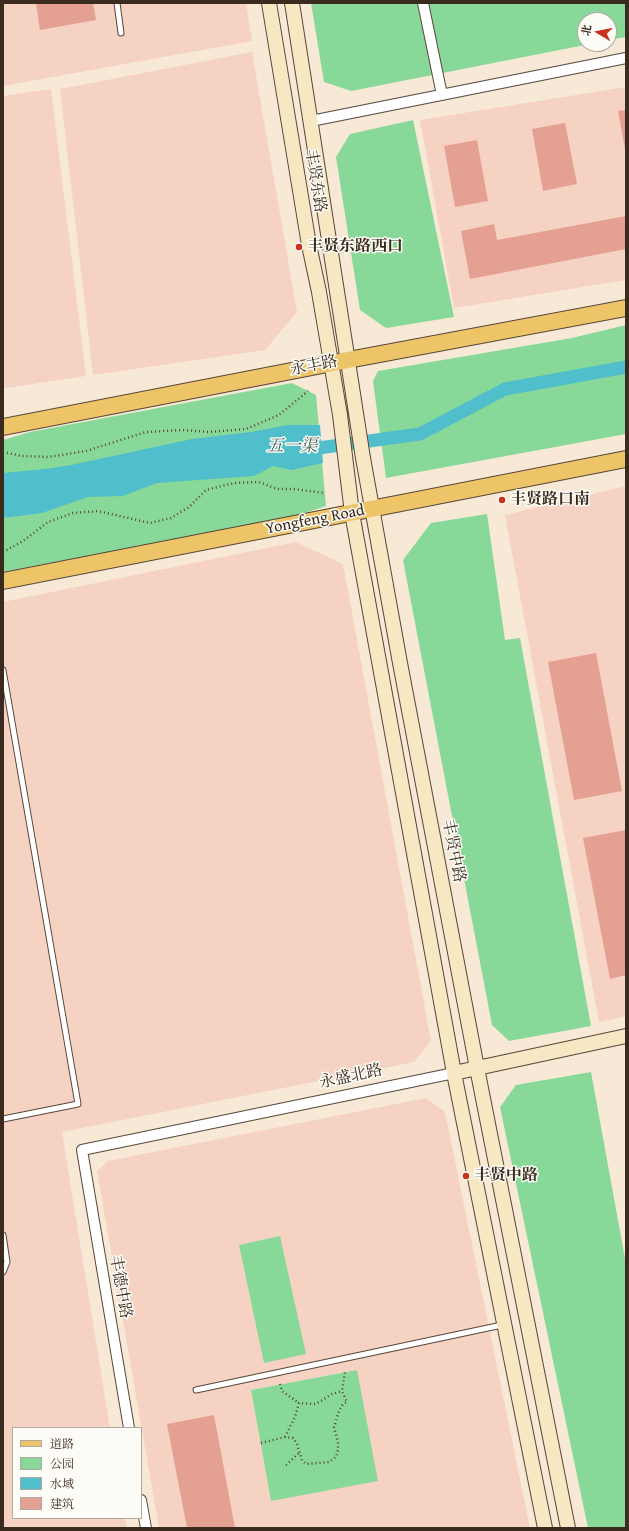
<!DOCTYPE html>
<meta charset="utf-8">
<style>
body{margin:0}
#map{position:relative;width:629px;height:1531px;overflow:hidden;background:#f7e9d6;font-family:"Gentium Book Plus","Noto Serif SC",serif}
canvas{display:block}
.frame{position:absolute;inset:0;border:4px solid #3b2a1e;pointer-events:none}
.legend{position:absolute;left:12px;top:1427px;width:130px;height:92px;box-sizing:border-box;background:#fdfcf7;border:1px solid #afa8a0;margin:0;padding:5px 7px;list-style:none;font-size:12px;color:#3b2a1e}
.legend li{display:flex;align-items:center;gap:8px;height:20px}
.legend b{width:20px;border:1px solid #afa8a0}
.north{position:absolute;left:577px;top:12px;width:40px;height:40px;box-sizing:border-box;background:#fdfcf7;border:1px solid #afa8a0;border-radius:50%;rotate:280deg;font-size:11px;font-weight:700;line-height:16px;text-align:center;color:#3b2a1e}
.north::after{content:'';display:block;margin:auto;width:14px;height:18px;background:#c8321e;clip-path:polygon(50% 0,100% 100%,50% 72%,0 100%)}
</style>
<div id="map">
<canvas width="629" height="1531"></canvas>
<div class="frame"></div>
<ul class="legend">
<li><b style="height:5px;background:#eec469"></b>道路</li>
<li><b style="height:11px;background:#88d999"></b>公园</li>
<li><b style="height:11px;background:#51becb"></b>水域</li>
<li><b style="height:11px;background:#e4a193"></b>建筑</li>
</ul>
<div class="north">北</div>
</div>
<script>
const g = document.querySelector('canvas').getContext('2d');
g.lineJoin = 'round';
function fill(path, color) { g.fillStyle = color; g.fill(path, 'evenodd'); }
const poly = rows => new Path2D(rows.map(r => 'M' + r).join(''));
function strokePath(path, color, width, dash) { g.strokeStyle = color; g.lineWidth = width; g.lineCap = dash ? 'butt' : 'round'; g.setLineDash(dash || []); g.stroke(path); }
function write(font, color, halo, rows, align = 'center') {
  g.font = font + ' "Gentium Book Plus","Noto Serif SC",serif'; g.lineWidth = 3; g.setLineDash([]); g.textBaseline = 'middle'; g.strokeStyle = halo; g.fillStyle = color; for (const [text, x, y, turn = 0] of rows) {
    g.save(); g.translate(x, y); g.rotate((+turn || 0) * Math.PI / 180); g.textAlign = isNaN(turn) ? turn : align; if (halo) g.strokeText(text, 0, 0); g.fillText(text, 0, 0); g.restore();
  }
}
fill(poly([
 [3,3,246,3,252,41,3,86],
 [252,52,297,312,265,350,93,375,60,89],
 [626,87,626,280,454,308,420,120],
 [51,89,86,376,6,388,3,386,3,96],
 [626,486,626,1016,599,1022,505,515],
 [296,542,343,564,431,1041,414,1062,62,1132,110,1428,13,1428,13,1518,125,1518,127,1528,3,1528,3,602],
 [426,1098,445,1112,530,1528,159,1528,97,1171,108,1161],
 [357,1370,271,1501,251,1390]
]), '#f6d2c3');
fill(poly([
 [311,3,626,3,626,37,609,40,609,20,585,20,585,44,590,44,351,91,324,82],
 [413,120,454,317,386,328,360,310,336,157,350,134],
 [626,325,626,434,386,478,373,381,378,371,572,338],
 [292,383,316,395,326,506,295,516,3,572,3,440,30,432],
 [487,514,505,640,520,638,591,1026,509,1041,492,1025,403,560,431,523],
 [591,1072,626,1264,626,1528,588,1528,500,1107,516,1085],
 [280,1236,306,1354,264,1363,239,1245],
 [357,1370,378,1481,271,1501,251,1390]
]), '#88d999');
fill(poly([
 [288,425,320,425,323,463,292,470,273,466,254,476,157,483,123,496,88,497,42,513,3,518,3,473,45,469,71,465,192,439,251,432]
]), '#51becb');
strokePath(poly([
 [304,450,420,434,505,389,626,367]
]), '#51becb', 13);
fill(poly([
 [36,3,93,3,96,20,40,30],
 [626,110,626,149,625,149,618,111],
 [565,123,577,184,543,191,532,129],
 [477,140,488,201,455,207,444,146],
 [626,216,626,249,470,279,461,231,494,224,497,240],
 [596,653,622,791,574,800,548,662],
 [626,830,626,975,610,979,583,838],
 [214,1415,235,1528,187,1528,167,1424]
]), '#e4a193');
const lane = poly([
 [117,3,121,33],
 [3,670,78,1104,3,1119],
 [3,1235,7,1262,3,1272],
 [196,1390,502,1325]
]);
const street = poly([
 [423,3,442,95],
 [311,121,626,58],
 [129,1428,82,1150,454,1073],
 [141,1500,146,1528]
]);
const secondary = poly([
 [269,3,309,245,319,292,340,415,352,513,454,1073,545,1528],
 [292,3,363,458,400,663,477,1068,568,1528],
 [454,1073,626,1036]
]);
const primary = poly([
 [3,427,348,360,626,308],
 [3,581,626,459]
]);
strokePath(lane, '#57473a', 7);
strokePath(street, '#57473a', 12);
strokePath(secondary, '#57473a', 16);
strokePath(primary, '#57473a', 18);
strokePath(poly([
 [3,452,22,456,49,457,86,451,146,432,183,430,209,432,246,429,279,415,308,391],
 [3,552,23,541,48,522,73,513,98,511,150,523,171,518,189,507,206,490,234,483,259,482,277,489,293,489,325,493],
 [280,1384,282,1391,299,1403],
 [285,1437,295,1417,299,1403,316,1404,332,1394,342,1391],
 [261,1443,285,1437,293,1438,297,1444,302,1460,306,1464,329,1462,336,1457,338,1450,338,1442,334,1427,339,1411,343,1404,347,1402,342,1391,345,1372],
 [286,1465,299,1453]
]), '#57473a', 2.5, [1, 3]);
strokePath(lane, '#fff', 5);
strokePath(street, '#fff', 10);
strokePath(secondary, '#f8e7c3', 14);
strokePath(primary, '#eec469', 16);
for (const [x, y, r, color] of [
 [299,247,4,"#c8321e"],
 [502,500,4,"#c8321e"],
 [466,1176,4,"#c8321e"]
]) { const dot = new Path2D(); dot.arc(x, y, r, 0, 2 * Math.PI); g.fillStyle = color; g.fill(dot); strokePath(dot, '#fdfcf7', 1.5); }
write('16px', '#3b2a1e', '#fdfcf7', [
 ["丰贤东路",315,181,81],
 ["永丰路",314,366,-11],
 ["Yongfeng Road",315,520,-11],
 ["丰贤中路",453,851,79],
 ["永盛北路",351,1077,-12],
 ["丰德中路",120,1287,80]
]);
write('bold 16px', '#3b2a1e', '#fdfcf7', [
 ["丰贤东路西口",307,247],
 ["丰贤路口南",510,500],
 ["丰贤中路",474,1176]
], 'left');
write('italic 17px', '#435e5b', '#fdfcf7', [
 ["五一渠",292,447]
]);
</script>
